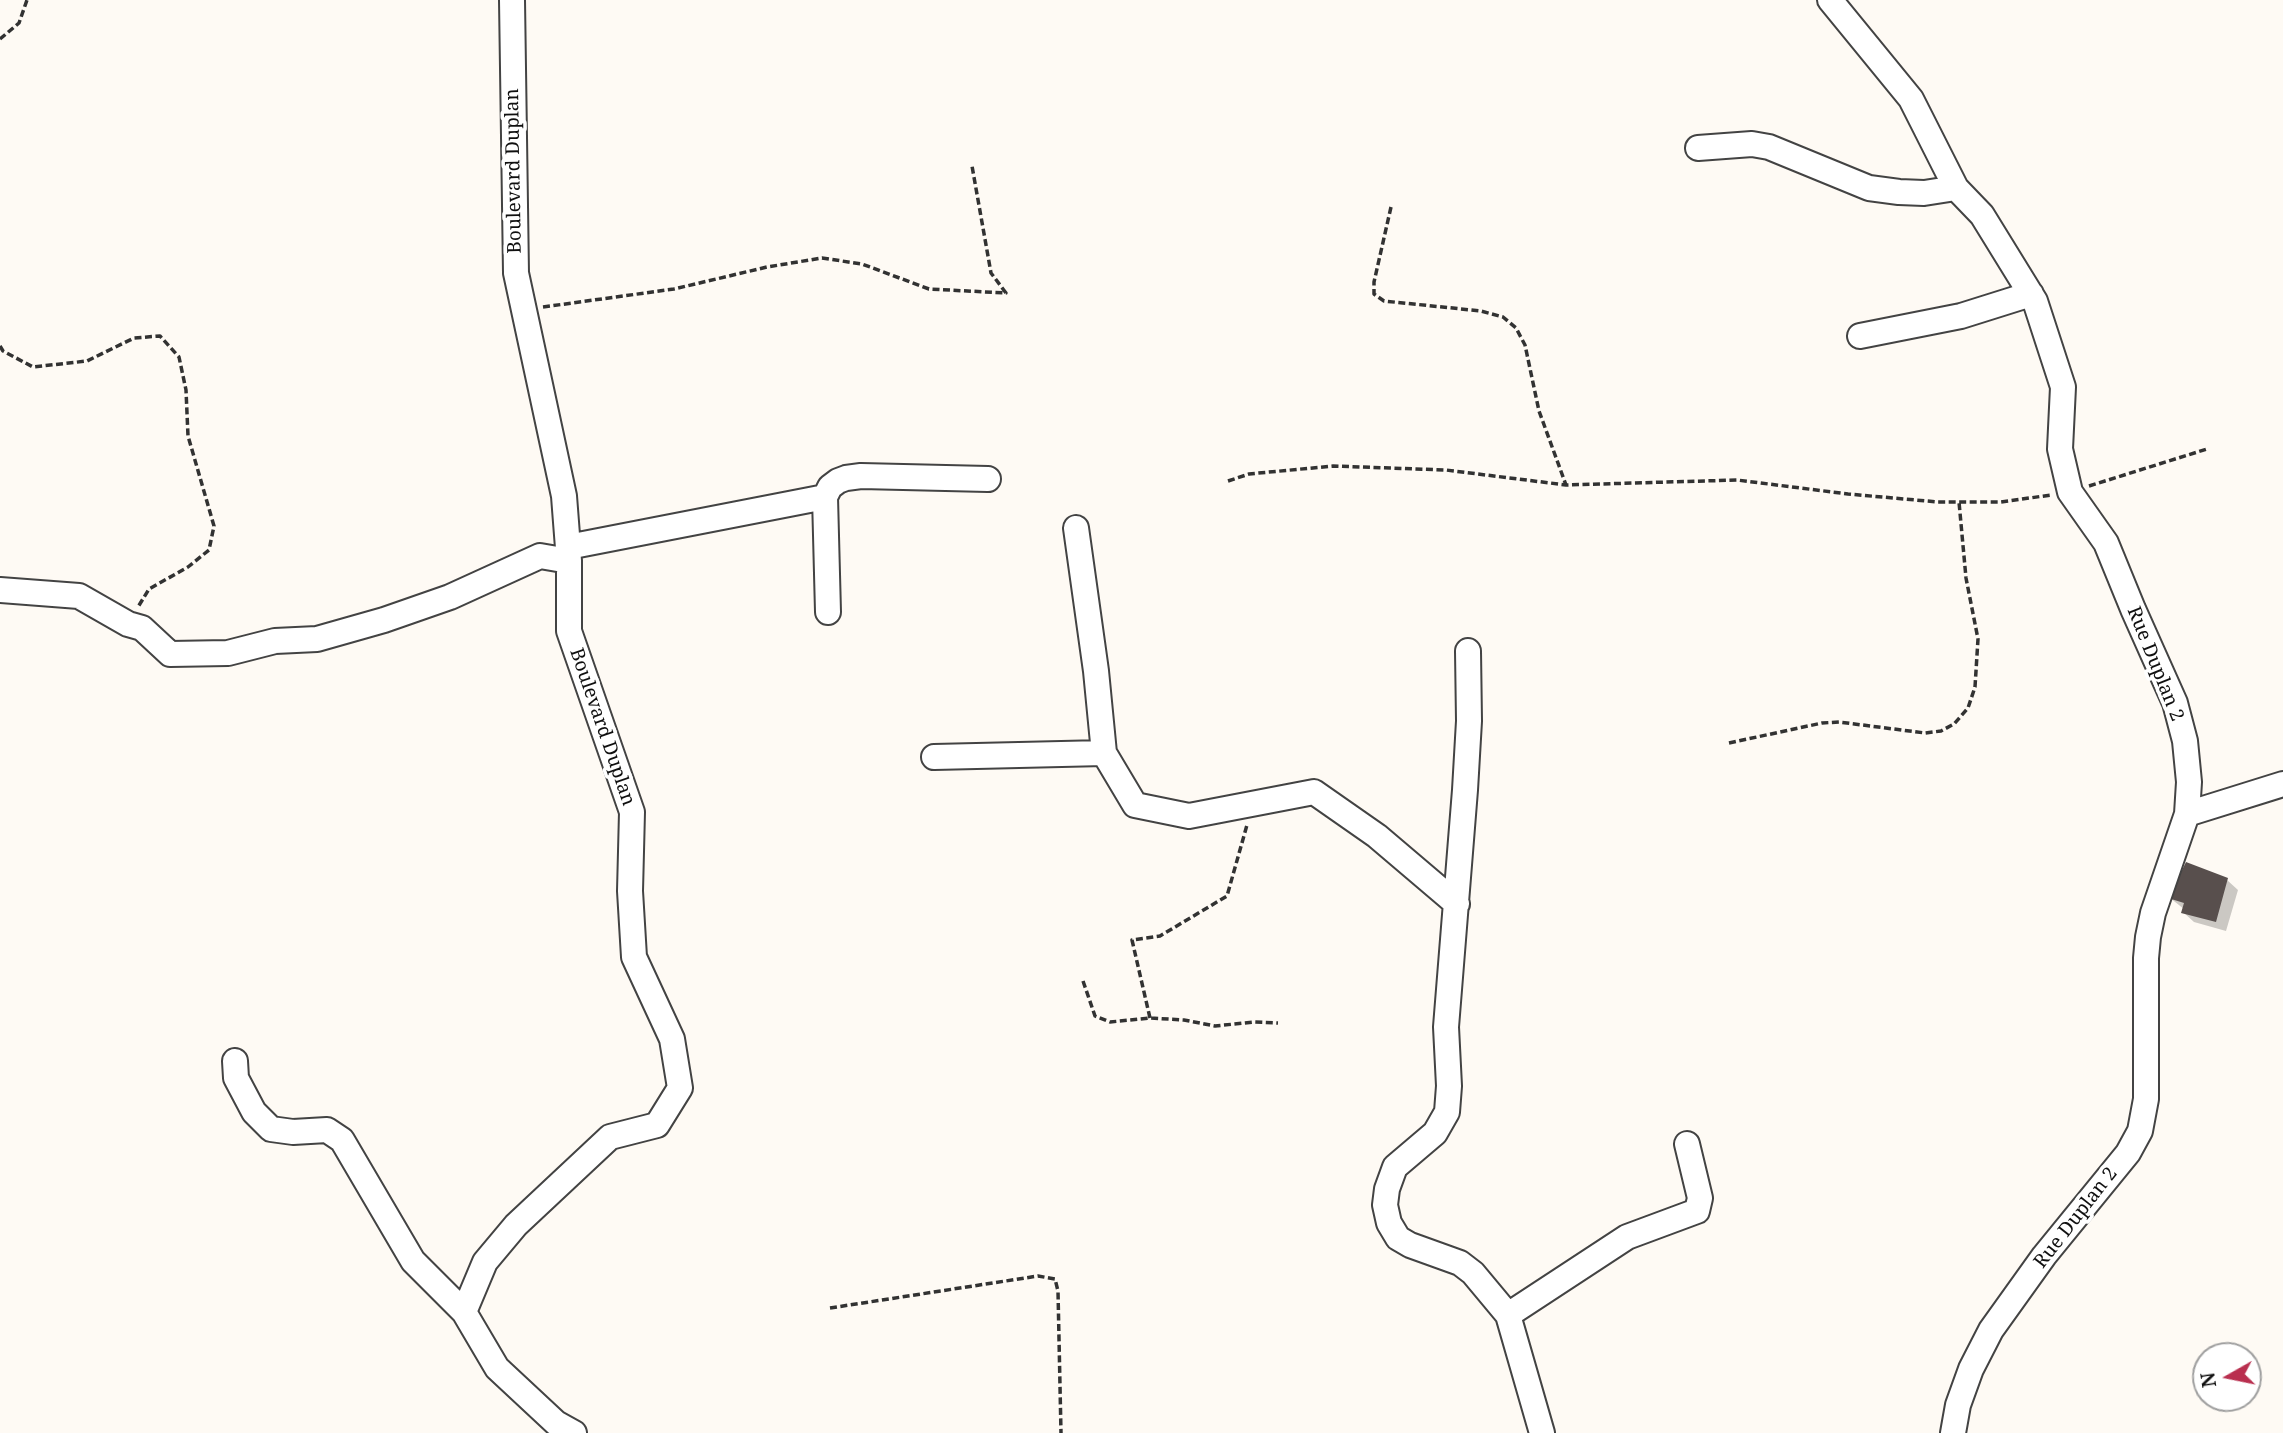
<!DOCTYPE html>
<style>
body{margin:0}
#map{position:relative;width:2283px;height:1433px;overflow:hidden;background:#fefaf4;font-family:"Noto Serif",serif}
canvas{display:block}
.north{position:absolute;left:2192px;top:1342px;width:70px;height:70px;box-sizing:border-box;background:#fff;border:2px solid #9f9f9f;border-radius:50%;rotate:261deg;font-size:19px;font-weight:700;line-height:28px;text-align:center;color:#101010}
.north::after{content:'';display:block;margin:auto;width:24px;height:32px;background:#b92f4f;clip-path:polygon(50% 0,100% 100%,50% 72%,0 100%)}
</style>
<div id="map">
<canvas width="2283" height="1433"></canvas>
<div class="north">N</div>
</div>
<script>
const g = document.querySelector('canvas').getContext('2d');
g.lineJoin = 'round';
function fill(path, color) { g.fillStyle = color; g.fill(path, 'evenodd'); }
const poly = rows => new Path2D(rows.map(r => 'M' + r).join(''));
function strokePath(path, color, width, dash) { g.strokeStyle = color; g.lineWidth = width; g.lineCap = dash ? 'butt' : 'round'; g.setLineDash(dash || []); g.stroke(path); }
function write(font, color, halo, rows, align = 'center') {
  g.font = font + ' "Noto Serif",serif'; g.lineWidth = 7; g.setLineDash([]); g.textBaseline = 'middle'; g.strokeStyle = halo; g.fillStyle = color; for (const [text, x, y, turn = 0] of rows) {
    g.save(); g.translate(x, y); g.rotate((+turn || 0) * Math.PI / 180); g.textAlign = isNaN(turn) ? turn : align; if (halo) g.strokeText(text, 0, 0); g.fillText(text, 0, 0); g.restore();
  }
}
fill(poly([
 [2227,880,2238,890,2226,931,2194,922,2183,912,2184,909,2170,898]
]), '#0003');
fill(poly([
 [2186,862,2228,878,2216,922,2181,913,2184,903,2168,898]
]), '#584f4d');
const minor = poly([
 [512,0,516,273,564,496,569,561,569,631,632,812,630,891,634,957,672,1039,680,1088,657,1125,610,1137,516,1225,485,1262,464,1312,497,1368,556,1423,574,1433],
 [1830,0,1911,99,1956,188,1982,215,2035,301,2063,387,2060,449,2070,492,2106,543,2133,609,2175,703,2185,741,2189,782,2187,814,2153,913,2148,937,2146,958,2146,1099,2140,1131,2128,1153,2044,1256,1991,1330,1971,1369,1958,1405,1953,1433],
 [1698,148,1752,144,1769,147,1869,188,1899,192,1924,193,1956,188],
 [1860,336,1961,316,2031,294],
 [825,497,828,612],
 [1076,528,1096,671,1104,753,1135,805,1189,816,1314,792,1377,836,1457,904],
 [568,547,825,497,830,487,838,481,846,478,861,476,988,479],
 [0,590,79,596,128,624,142,628,170,654,228,653,275,641,317,639,384,620,450,597,540,556,569,561],
 [1468,651,1469,721,1465,790,1446,1027,1449,1086,1447,1112,1435,1133,1395,1167,1387,1189,1385,1205,1389,1223,1398,1238,1410,1245,1460,1263,1473,1273,1508,1315,1542,1433],
 [934,757,1104,753],
 [2187,814,2283,784],
 [235,1061,236,1078,254,1112,271,1129,293,1132,327,1130,342,1140,413,1261,464,1312],
 [1508,1315,1627,1237,1697,1211,1700,1198,1687,1144]
]);
strokePath(minor, '#434343', 28);
strokePath(poly([
 [0,39,19,23,27,0],
 [1391,207,1374,282,1374,294,1384,301,1481,311,1503,317,1516,328,1525,345,1539,411,1566,485],
 [543,307,674,289,767,267,822,258,862,264,929,289,1006,293,991,273,972,166],
 [0,346,3,351,33,367,87,361,134,338,160,336,179,357,186,390,188,436,214,526,209,550,188,567,149,589,138,607],
 [1228,481,1249,474,1333,466,1446,470,1566,485,1737,480,1848,494,1938,502,2001,502,2051,495],
 [2089,486,2207,449],
 [1729,743,1822,723,1839,722,1925,733,1941,731,1954,724,1968,708,1975,687,1978,639,1966,578,1959,502],
 [1083,981,1095,1016,1110,1022,1150,1018,1184,1020,1215,1026,1254,1022,1278,1023],
 [1150,1018,1132,940,1160,936,1227,896,1247,825],
 [830,1308,1038,1276,1055,1279,1058,1291,1061,1433]
]), '#323232', 3.5, [7, 3.5]);
strokePath(minor, '#fff', 24);
write('19px', '#101010', '#fff', [
 ["Boulevard Duplan",514,171,-91],
 ["Rue Duplan 2",2155,664,68],
 ["Boulevard Duplan",602,727,71],
 ["Rue Duplan 2",2076,1218,-52]
]);
</script>
